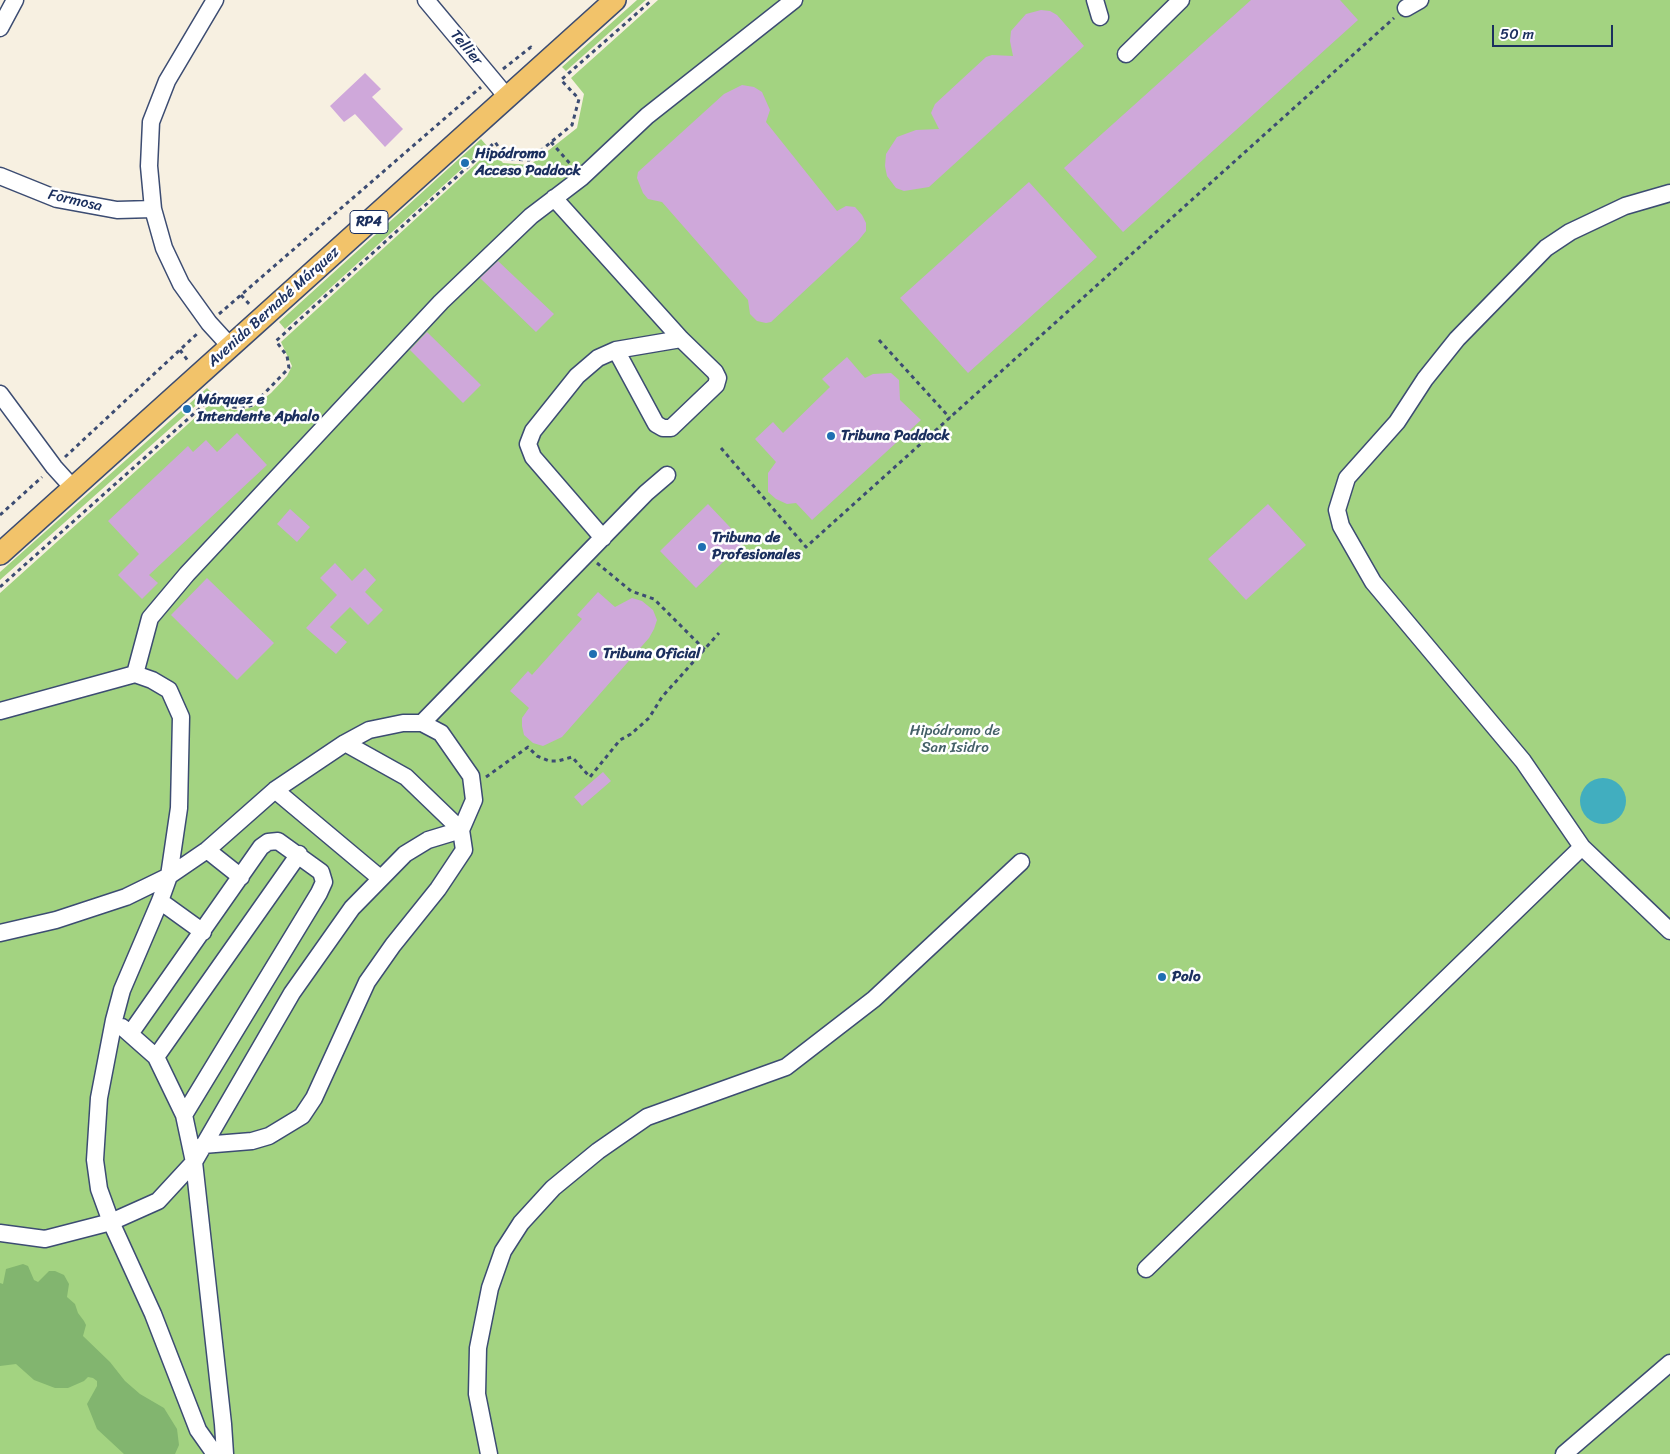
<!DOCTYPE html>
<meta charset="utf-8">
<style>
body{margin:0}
#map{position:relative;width:1670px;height:1454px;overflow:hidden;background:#f7f0e1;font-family:Sriracha,sans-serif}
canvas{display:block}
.scale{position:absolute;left:1492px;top:25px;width:121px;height:22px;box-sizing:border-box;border:2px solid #1b2f5e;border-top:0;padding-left:6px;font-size:15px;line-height:18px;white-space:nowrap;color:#1b2f5e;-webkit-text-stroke:4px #fff;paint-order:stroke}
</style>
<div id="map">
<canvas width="1670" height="1454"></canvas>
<div class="scale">50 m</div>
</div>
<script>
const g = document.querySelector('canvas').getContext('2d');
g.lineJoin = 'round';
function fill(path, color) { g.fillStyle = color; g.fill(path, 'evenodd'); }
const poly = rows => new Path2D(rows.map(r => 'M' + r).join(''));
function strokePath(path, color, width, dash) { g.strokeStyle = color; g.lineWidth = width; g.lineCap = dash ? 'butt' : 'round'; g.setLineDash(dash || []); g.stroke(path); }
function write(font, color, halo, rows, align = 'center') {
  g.font = font + ' Sriracha,sans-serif'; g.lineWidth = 5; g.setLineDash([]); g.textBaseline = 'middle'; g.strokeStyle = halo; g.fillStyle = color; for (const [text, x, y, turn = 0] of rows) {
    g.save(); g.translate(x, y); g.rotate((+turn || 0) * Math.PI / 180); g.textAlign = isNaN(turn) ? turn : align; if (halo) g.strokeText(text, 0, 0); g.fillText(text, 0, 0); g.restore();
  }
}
fill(poly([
 [637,0,646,0,566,71,562,67],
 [658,0,1670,0,1670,1454,0,1454,0,593,217,398,232,410,242,410,253,407,271,393,287,376,292,366,281,342,491,150,503,163,530,165,577,128,584,94,571,78],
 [481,139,487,146,285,329,279,322],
 [207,388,211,392,0,580,0,572]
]), '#a3d381');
fill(poly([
 [23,1264,28,1266,34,1280,38,1282,49,1271,55,1271,64,1275,69,1284,67,1297,75,1304,78,1313,84,1321,86,1325,83,1336,110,1362,125,1381,140,1394,164,1408,177,1429,179,1445,175,1454,124,1454,97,1429,87,1404,97,1386,97,1381,93,1378,88,1377,84,1381,68,1388,55,1388,34,1380,16,1364,0,1366,0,1283,3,1284,6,1269]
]), '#82b56f');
fill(poly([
 '1580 801a23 23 0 1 1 46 0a23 23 0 1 1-46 0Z'
]), '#41aebf');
fill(poly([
 [1251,0,1340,0,1358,20,1123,232,1064,168],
 [1041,10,1050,11,1057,15,1084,46,929,187,904,191,896,188,887,176,885,166,886,154,897,137,916,130,939,129,931,113,935,104,986,57,992,55,1013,56,1010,41,1011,31,1026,14],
 [365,73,381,89,372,97,403,129,385,147,355,114,344,122,330,106],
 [742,85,754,87,762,92,770,110,766,122,837,211,846,206,855,207,862,215,866,223,866,231,858,241,771,322,766,323,757,321,750,314,748,300,662,202,648,199,643,193,637,178,638,172,724,94],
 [1029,182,1097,257,968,373,900,298],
 [498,261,554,314,536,332,480,278],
 [427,332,481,385,463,403,410,350],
 [847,357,865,378,873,374,891,373,899,380,900,400,921,420,812,520,796,503,787,504,776,499,768,492,768,473,776,462,755,439,773,422,783,433,830,387,822,379],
 [237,433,267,465,149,575,158,583,142,599,118,575,139,554,108,521,188,446,193,452,206,440,217,452],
 [708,504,744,542,696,588,660,551],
 [1268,504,1306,545,1246,600,1208,559],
 [290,509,310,527,297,542,277,524],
 [335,563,352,581,365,568,376,580,365,592,383,610,368,625,350,607,330,627,347,642,336,654,306,628,337,595,320,578],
 [207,578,274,643,237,680,171,615],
 [598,592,615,607,632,598,642,601,653,610,657,620,654,629,649,638,562,737,543,746,533,743,524,735,522,726,522,718,529,708,510,691,528,671,532,675,582,619,577,615],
 [603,772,611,781,582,806,574,797]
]), '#cfa8da');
const minor = poly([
 [215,0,167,81,151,122,149,166,153,209,164,248,181,284,209,323,230,346],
 [426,0,507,97],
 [1095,0,1100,17],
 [1406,8,1420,0],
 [0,28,15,0],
 [1126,54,1181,0],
 [0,176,57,199,117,210,153,209],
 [1670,193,1625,206,1570,232,1546,248,1457,339,1425,379,1397,422,1347,478,1337,510,1341,526,1373,582,1523,761,1582,847,1670,931],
 [554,198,681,339,715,372,718,378,716,385,671,428,663,428,656,424,616,350],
 [0,394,54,467,73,488],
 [603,538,533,457,528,444,533,431,577,376,598,358,616,350,681,339],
 [135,674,150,618,187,574,441,302,531,216,581,178,647,116,794,0],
 [0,711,135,674,152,680,169,690,181,717,179,808,169,876,160,901,122,990,114,1020,99,1098,95,1160,99,1189,111,1222,153,1314,198,1430,215,1454],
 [422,723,646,493,667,475],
 [275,790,380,878],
 [207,850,241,877],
 [160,901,203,932],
 [0,933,56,920,126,897,169,876,207,850,275,790,345,743,369,730,403,723,422,723,441,733,471,776,474,800,461,830,428,840,405,854,352,908,292,993,194,1162,223,1424,225,1454],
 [130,1034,261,847,268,842,278,841,321,872,324,882,319,893,184,1115],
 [156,1057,299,854],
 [203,1145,252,1141,269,1136,302,1116,314,1098,367,982,393,945,438,889,464,850,461,830,406,777,345,743],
 [0,1233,45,1239,111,1222,158,1201,194,1162,184,1115,156,1057,122,1027],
 [1146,1269,1582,847],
 [489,1454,477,1394,478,1348,490,1288,503,1251,521,1223,553,1188,598,1151,647,1117,786,1067,874,999,1021,862],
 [1564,1454,1670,1363]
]);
const major = poly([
 [0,554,615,0]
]);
strokePath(minor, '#3c4c72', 19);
strokePath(major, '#3c4c72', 24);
strokePath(poly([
 [503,69,531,47,534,50],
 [551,142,572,166],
 [241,295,251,306],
 [219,314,481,87],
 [879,340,950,418],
 [180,350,188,361],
 [721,448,806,547,1394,18],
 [65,457,198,333],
 [0,515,42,477],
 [597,563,631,591,654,599,705,650],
 [0,587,217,393,233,407,242,408,253,405,289,368,287,356,276,341,495,142,507,159,529,160,572,125,579,99,561,80,652,0],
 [486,777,528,747,537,756,549,761,558,761,572,757,590,777,620,740,631,734,649,718,662,697,719,633]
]), '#3c4c72', 3, [4, 4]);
strokePath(minor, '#fff', 16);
strokePath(major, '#f2c36a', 21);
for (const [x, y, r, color] of [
 [465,163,5,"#1f6fb2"],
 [187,409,5,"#1f6fb2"],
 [831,436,5,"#1f6fb2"],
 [702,547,5,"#1f6fb2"],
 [593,654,5,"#1f6fb2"],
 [1162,977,5,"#1f6fb2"]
]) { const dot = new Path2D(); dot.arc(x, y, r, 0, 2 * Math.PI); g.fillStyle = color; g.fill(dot); strokePath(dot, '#fff', 2); }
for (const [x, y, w] of [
 [369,222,38]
]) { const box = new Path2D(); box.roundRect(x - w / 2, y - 11.5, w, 23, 4); g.fillStyle = '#fff'; g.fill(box); strokePath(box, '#1b2f5e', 1); }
write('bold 14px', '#1b2f5e', null, [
 ["RP4",369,222]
]);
write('15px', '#1b2f5e', '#fff', [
 ["Tellier",466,48,50],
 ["Formosa",75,201,13],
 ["Avenida Bernabé Márquez",274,307,-42]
]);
write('bold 15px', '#1b2f5e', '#fff', [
 ["Hipódromo",475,154],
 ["Acceso Paddock",475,171],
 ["Márquez e",197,400],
 ["Intendente Aphalo",197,417],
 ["Tribuna Paddock",841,436],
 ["Tribuna de",712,538],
 ["Profesionales",712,555],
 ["Tribuna Oficial",603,654],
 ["Polo",1172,977]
], 'left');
write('15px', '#446068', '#fff', [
 ["Hipódromo de",955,731],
 ["San Isidro",955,748]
]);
</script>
